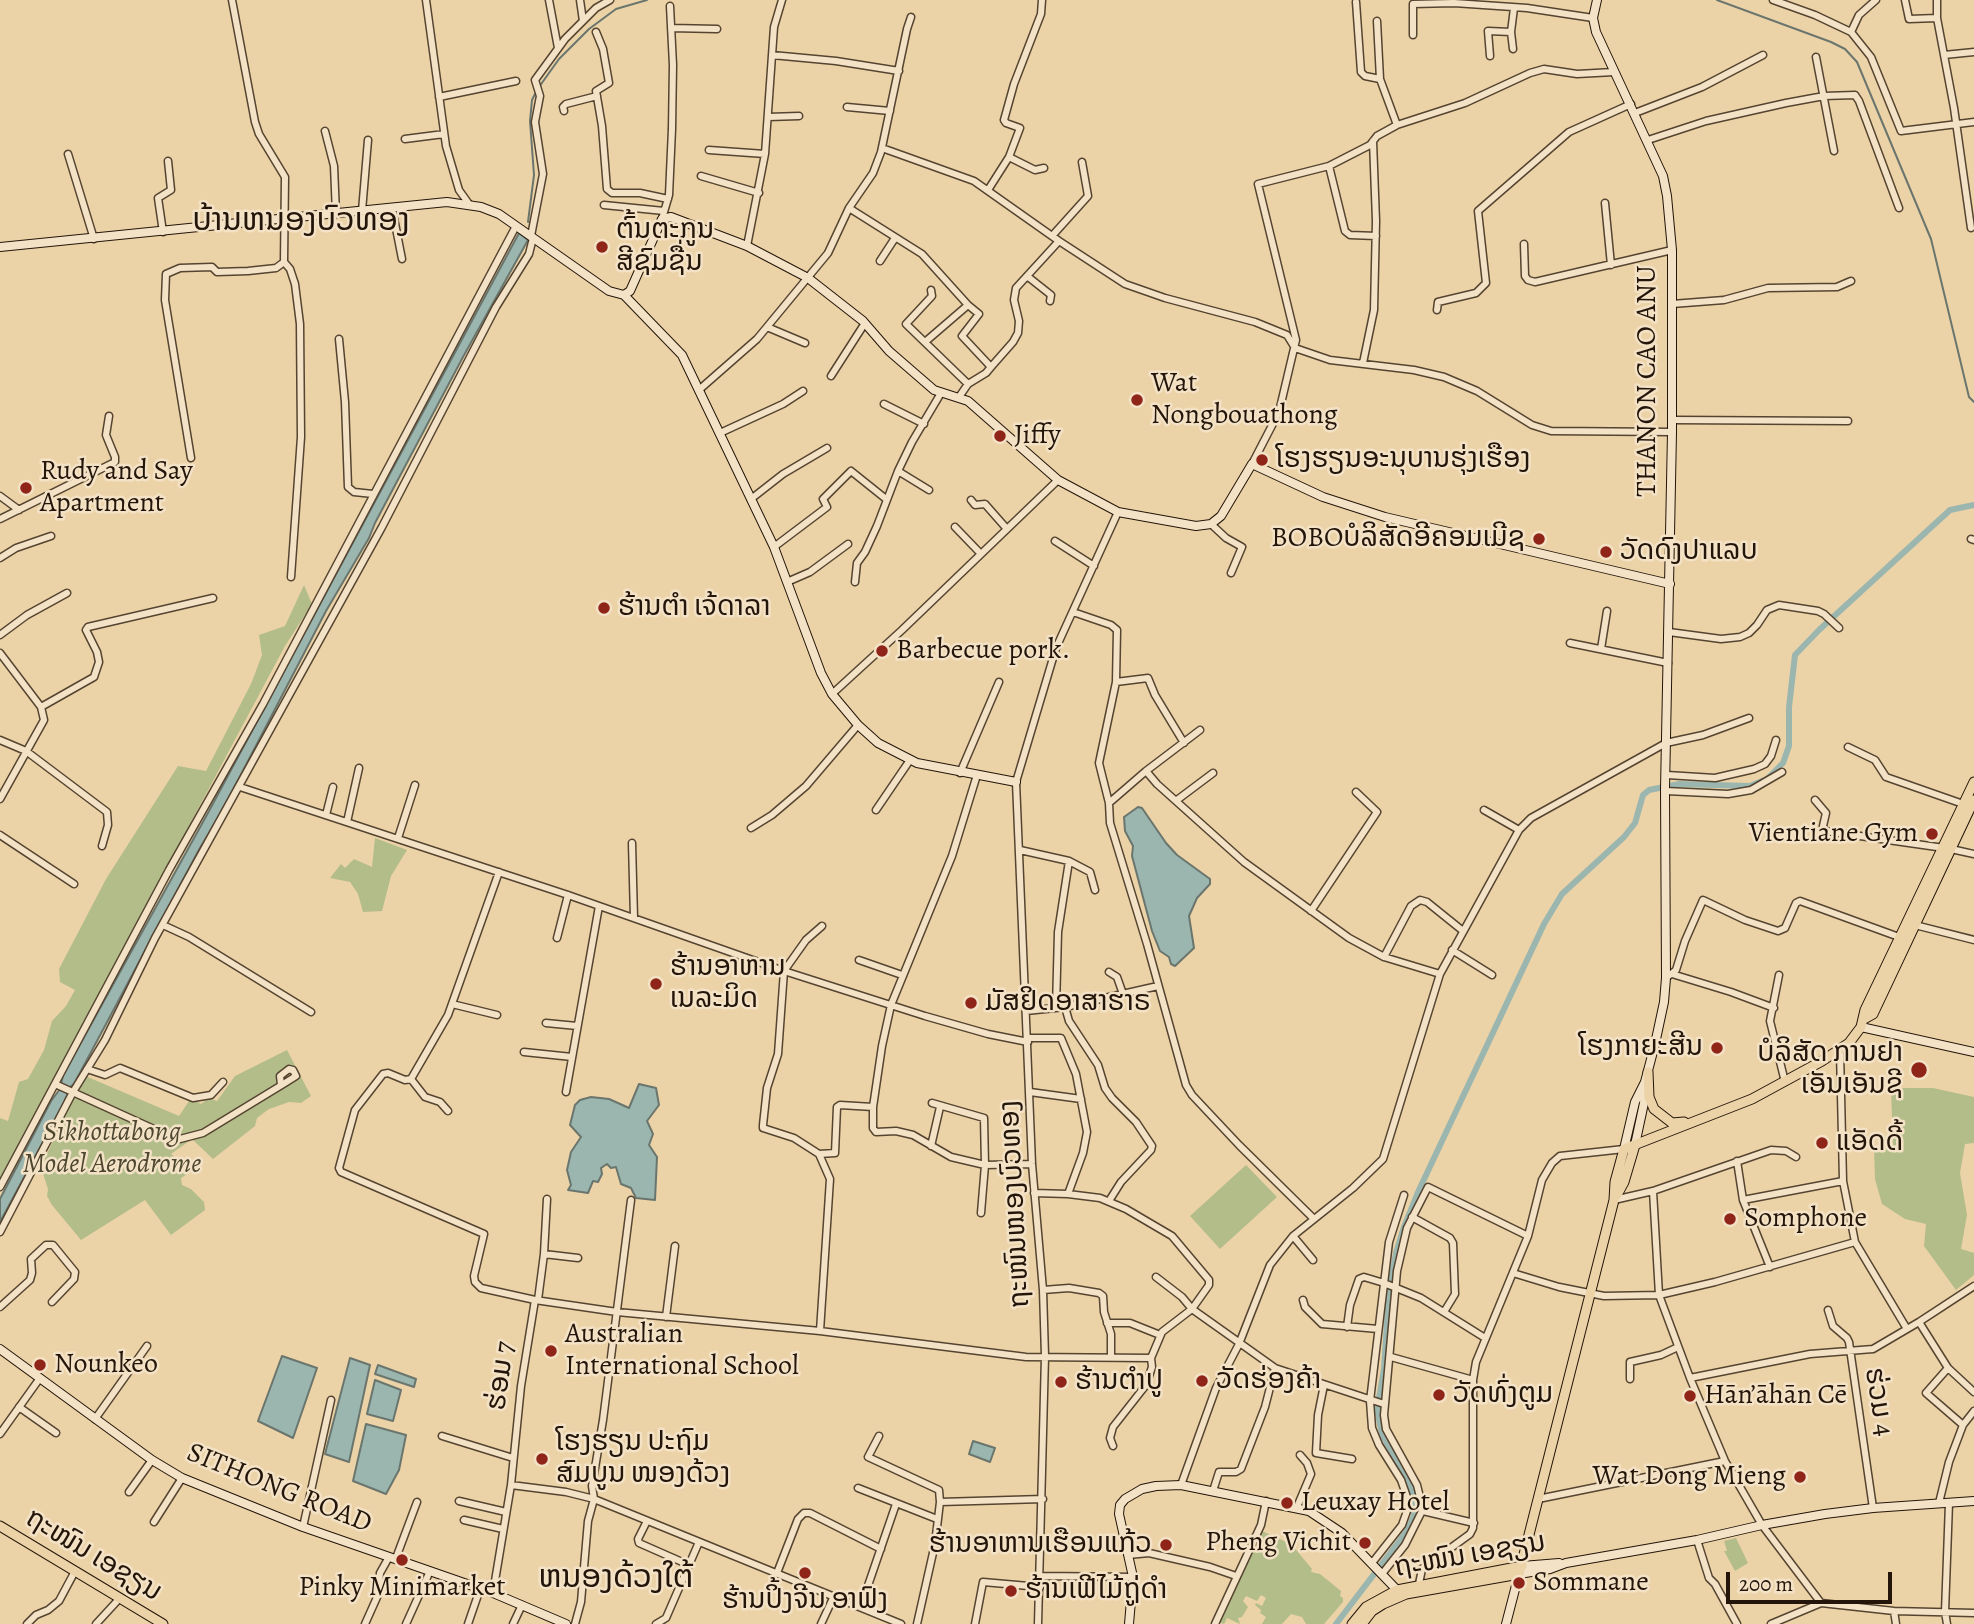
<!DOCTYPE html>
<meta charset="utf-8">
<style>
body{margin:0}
#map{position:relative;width:1974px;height:1624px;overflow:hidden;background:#ecd2a7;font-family:Alegreya,serif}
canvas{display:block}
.scale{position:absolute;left:1726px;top:1572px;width:166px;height:32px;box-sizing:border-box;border:4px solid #231509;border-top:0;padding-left:9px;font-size:21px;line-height:24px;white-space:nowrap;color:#231509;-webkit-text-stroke:5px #f3e2c6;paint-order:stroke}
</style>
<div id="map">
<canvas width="1974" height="1624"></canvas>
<div class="scale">200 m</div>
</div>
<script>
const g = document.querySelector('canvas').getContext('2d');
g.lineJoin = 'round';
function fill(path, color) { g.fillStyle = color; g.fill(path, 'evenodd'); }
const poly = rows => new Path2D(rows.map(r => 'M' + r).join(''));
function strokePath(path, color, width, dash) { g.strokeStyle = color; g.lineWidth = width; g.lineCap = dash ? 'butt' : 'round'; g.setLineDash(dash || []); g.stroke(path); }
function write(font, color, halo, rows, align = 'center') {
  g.font = font + ' Alegreya,"Noto Sans Lao",serif'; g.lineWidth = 5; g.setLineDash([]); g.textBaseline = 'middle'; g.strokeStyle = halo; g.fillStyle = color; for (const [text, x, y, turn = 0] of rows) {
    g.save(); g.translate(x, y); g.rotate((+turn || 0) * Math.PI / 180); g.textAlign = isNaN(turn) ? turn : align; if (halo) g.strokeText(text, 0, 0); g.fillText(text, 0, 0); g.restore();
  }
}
fill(poly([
 [304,585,312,604,285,646,0,1180,0,1118,8,1121,19,1082,28,1079,44,1050,52,1021,66,1006,75,990,60,982,59,969,106,879,178,766,206,771,251,684,262,655,259,635,285,626],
 [375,838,407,850,391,876,382,911,363,912,358,894,350,882,330,878,341,864,345,868,354,859,372,867],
 [287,1050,311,1096,301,1103,289,1102,269,1109,257,1118,255,1126,213,1159,192,1139,171,1154,192,1171,181,1178,182,1185,191,1189,204,1202,205,1210,171,1235,145,1200,81,1240,52,1205,47,1196,48,1189,41,1167,83,1075,179,1116,191,1098,201,1104,209,1098,217,1101,235,1076],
 [1891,1088,1933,1088,1974,1097,1974,1143,1965,1144,1960,1173,1967,1215,1961,1249,1974,1253,1974,1275,1956,1290,1924,1246,1926,1224,1905,1219,1882,1204,1875,1179,1874,1149,1893,1148],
 [1246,1165,1277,1197,1220,1249,1190,1216],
 [1262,1531,1291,1544,1288,1544,1288,1548,1292,1548,1292,1545,1312,1569,1311,1572,1320,1574,1341,1591,1340,1596,1343,1598,1343,1602,1324,1624,1306,1624,1302,1617,1291,1614,1282,1624,1262,1624,1266,1617,1260,1613,1261,1610,1255,1605,1256,1603,1262,1606,1266,1598,1261,1595,1257,1601,1246,1596,1243,1601,1248,1607,1242,1617,1238,1618,1240,1624,1227,1618,1224,1624,1219,1622],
 [1736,1538,1748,1563,1735,1571,1724,1551,1727,1551,1724,1541]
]), '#b3bd8a');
const water = poly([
 [519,233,528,240,463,357,375,523,369,538,326,611,220,815,200,848,74,1084,70,1087,64,1103,0,1222,0,1199,51,1101,60,1089,63,1075,209,811,519,233],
 [1138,807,1142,808,1166,843,1177,855,1210,879,1210,884,1197,898,1189,916,1194,948,1175,966,1171,964,1169,957,1160,951,1152,931,1132,856,1133,846,1125,831,1124,817,1138,807],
 [639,1084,656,1088,659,1105,647,1121,653,1134,649,1145,657,1157,655,1200,636,1198,631,1188,621,1184,616,1167,611,1168,607,1164,601,1168,602,1174,598,1182,593,1181,588,1193,568,1190,571,1185,567,1170,571,1152,581,1137,570,1125,575,1105,580,1100,591,1097,609,1099,629,1108,639,1084],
 [282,1356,317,1368,293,1438,258,1421,282,1356],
 [350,1358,370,1365,349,1462,325,1454,350,1358],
 [378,1365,416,1379,414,1387,375,1374,378,1365],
 [375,1380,401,1390,393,1421,367,1414,375,1380],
 [366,1424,406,1435,399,1470,386,1494,353,1481,366,1424],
 [973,1441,995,1448,990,1462,969,1454,973,1441]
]);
fill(water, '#9ab6af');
strokePath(water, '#6a766d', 2);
strokePath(poly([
 [1717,0,1831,42,1845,49,1857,62,1931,239,1969,397,1974,402],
 [539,87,559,59,589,29,616,9,647,0],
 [528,222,534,175,530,121,532,100,536,92]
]), '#6a766d', 2);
strokePath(poly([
 [1336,1624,1407,1531,1414,1516,1412,1490,1382,1434,1377,1410,1384,1369,1389,1292,1396,1253,1404,1227,1419,1190,1544,924,1562,894,1624,837,1635,823,1643,795,1649,790,1679,784,1750,786,1767,779,1783,763,1789,746,1789,707,1795,655,1819,630,1950,510,1974,505]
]), '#9ab6af', 6);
const street = poly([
 [426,0,446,146,459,190,469,204],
 [549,0,558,48],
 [580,0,583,21],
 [1773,0,1815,15,1851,32,1871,57,1901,131,1974,122],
 [1905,0,1909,19,1937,18],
 [1937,0,1937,18,1954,108,1971,228],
 [1356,2,1361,72,1365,76,1380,79],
 [1377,21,1380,79,1397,125],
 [671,28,717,29],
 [596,32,603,49,609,83,596,91,602,126,607,189,612,193,640,193,668,199],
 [1851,32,1859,15,1876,0],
 [1413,35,1413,4,1454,3,1527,8,1593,18],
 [1513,49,1511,32,1514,8],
 [772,55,836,61,899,71],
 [1944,55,1974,52],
 [1490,56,1488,31,1511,32],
 [1816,57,1834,151],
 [439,97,516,81],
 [847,107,890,111],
 [564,111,563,107,566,104,597,96],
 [1635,113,1702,87,1763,55],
 [768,117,799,116],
 [325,131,334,166,336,214],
 [405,139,444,134],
 [1648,140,1706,121,1786,103,1824,96,1855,95,1859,101,1899,208],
 [882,148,974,181,1059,241,1125,284,1165,298,1255,322,1287,335,1295,348,1330,360,1414,370,1444,377,1477,391,1532,425,1551,431,1672,432],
 [709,150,765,154],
 [68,154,94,239],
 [1009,157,1035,170,1044,168],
 [1329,166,1345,231,1350,235,1376,236],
 [701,176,759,193],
 [988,190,1009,157,1020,128,1006,123,1004,120,1014,84,1041,14,1042,0],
 [1605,203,1611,265],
 [604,205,664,211],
 [392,208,402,259],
 [849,208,922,254,968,305,925,342],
 [362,211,368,140],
 [662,219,669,195,672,129,673,65,670,6],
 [163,232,158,198,171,190,168,161],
 [531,236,543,174,535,122,540,96,535,80,565,39,596,8,610,0],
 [1052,236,1088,196,1082,162],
 [1524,244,1525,276,1528,280,1535,282,1672,250],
 [747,246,765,154,774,27,782,0],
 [880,261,895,238],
 [284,262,290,269,295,284,300,324,301,437,291,577],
 [1027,276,1051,295,1050,301],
 [931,290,932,296,906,324,968,384],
 [1672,304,1724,300,1768,288,1837,287,1851,281],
 [1437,310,1438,302,1476,293,1486,283,1478,211,1569,132,1631,104],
 [767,327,805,343],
 [339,339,345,402,348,487,354,492,373,494],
 [1363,363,1374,310,1376,221,1373,141],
 [991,367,1013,342,1018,333,1019,321,1014,300,1016,288,1059,241],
 [831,376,865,323],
 [700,389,757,339,828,253,849,208,873,173,881,152,907,29,911,17],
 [959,397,968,384,986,373,991,367,962,336,979,314,968,305],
 [884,404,924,424],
 [1672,420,1848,421],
 [720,433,783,404,803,391],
 [191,458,165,300,166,274,180,268,212,267,217,272,248,271,276,268,284,262,285,177,259,134,255,122,232,0],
 [1252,464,1279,412,1296,340,1258,184,1329,166,1370,145,1377,136,1397,125,1465,103,1530,73,1544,69,1577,74,1614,72],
 [898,471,929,490],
 [0,496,19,510],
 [751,499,783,474,827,448],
 [971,500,975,505,985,504,1007,529],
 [0,519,115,462,115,457,106,435,109,416],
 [1211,524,1226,538,1242,547,1231,573],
 [955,527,981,554],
 [1971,539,1974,540],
 [1055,541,1094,566],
 [774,547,827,507,823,499,851,471,886,499],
 [0,558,16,548,51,536],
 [787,582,810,572,848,544],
 [855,582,857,563,865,552,877,526,898,471,912,442,941,393],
 [1073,612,1111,625,1117,630,1116,682,1099,763,1109,803,1110,823,1147,944,1186,1085,1192,1095,1239,1145,1314,1219],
 [1669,632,1721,639,1740,637,1749,633,1757,625,1767,610,1779,605,1818,611,1824,614,1839,628],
 [0,635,27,615,67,593],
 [1570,643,1668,663],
 [1601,649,1607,611],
 [0,653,41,707,44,720,0,799],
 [1116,682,1148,678,1155,695,1184,743],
 [832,694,902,630,1058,480],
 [41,707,94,677,99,662,97,652,86,630,88,627,213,598],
 [1200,730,1146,771,1157,784,1244,862,1349,938,1384,957,1440,974],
 [0,740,26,751,107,812,108,825,102,846],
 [1848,747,1875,760,1886,777,1966,805],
 [960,773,999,682],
 [977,775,952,856,891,1005,882,1046,873,1107,873,1128,876,1132,896,1131,913,1135,951,1157,985,1165,1032,1164],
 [1667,775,1715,778,1754,769,1765,764,1771,756,1776,740],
 [240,787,568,895,784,971,925,1016,988,1034,1028,1042],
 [1666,791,1728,794,1751,790,1782,772],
 [1177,800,1213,773],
 [1815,800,1826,813,1823,826,1825,831,1951,849,1974,854],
 [1109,803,1146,771],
 [876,810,910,760],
 [1484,810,1519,830],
 [326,815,333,787],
 [347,822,359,768],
 [751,828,772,815,806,786,858,725],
 [0,835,74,884],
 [398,838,415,785],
 [632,843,634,918],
 [1020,850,1069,861,1090,872,1095,890],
 [1311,911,1377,812,1356,792],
 [1911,924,1974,940],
 [163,925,189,937,311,1012],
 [557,938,568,895],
 [1452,950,1492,975],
 [1384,957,1411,906,1420,900,1427,902,1463,931],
 [859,960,902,975],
 [1109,972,1117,977,1123,994],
 [1672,974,1731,992,1774,1008],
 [1779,975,1770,1021,1785,1082],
 [1666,978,1676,970,1685,941,1703,900,1745,920,1778,931,1785,928,1796,903,1800,901,1899,937],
 [452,1004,497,1015],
 [1065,1007,1069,1021,1098,1065,1105,1088,1112,1098,1136,1122,1152,1146,1151,1150,1121,1182,1109,1201],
 [1056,1008,1058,932,1069,861],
 [1026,1011,1065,1007,1158,986],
 [546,1023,577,1026],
 [1028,1038,1061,1038,1076,1074,1087,1132,1083,1153,1068,1194],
 [1840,1051,1843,1181,1855,1242,1907,1329],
 [524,1052,572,1057],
 [87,1069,105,1075,120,1068,193,1098,211,1095,223,1082],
 [411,1079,448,1015,499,872],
 [55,1084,167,1135,180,1139,203,1133,285,1083,296,1076,293,1070,289,1069,280,1076,281,1085],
 [566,1092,599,906],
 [1030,1092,1081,1099],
 [932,1103,984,1118,985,1165,981,1213],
 [448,1111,440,1102,425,1097,411,1079,405,1080,388,1073,383,1074,355,1110,339,1168,341,1172,484,1234,474,1276,475,1282,481,1288,535,1300,617,1312,820,1331,1026,1357,1151,1358,1162,1332,1192,1309,1209,1285,1209,1280,1172,1236,1126,1209,1100,1198,1068,1194,1034,1193],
 [931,1146,940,1107],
 [819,1154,835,1153,837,1107,840,1105,873,1107],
 [1737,1161,1743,1200,1770,1267],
 [0,1187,169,870,263,704,516,226],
 [1653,1191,1659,1295,1690,1378,1725,1461,1762,1525,1821,1603],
 [1614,1200,1653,1191,1771,1150,1786,1151,1796,1157],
 [1743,1200,1843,1181],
 [1412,1217,1450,1238,1453,1243,1455,1294,1444,1312],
 [0,1232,73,1092,105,1040,155,938,382,527,496,307,529,254,533,238],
 [1293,1236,1313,1260],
 [544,1254,578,1258],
 [1513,1273,1559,1287,1604,1296,1659,1295,1715,1282,1855,1242],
 [1156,1277,1182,1297,1192,1309,1275,1368,1384,1404],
 [1043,1290,1069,1288,1099,1293,1103,1296,1104,1312,1111,1334,1111,1356],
 [538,1300,544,1254,547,1199],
 [1303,1300,1305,1307,1322,1324,1378,1329],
 [0,1307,30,1280,32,1273,31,1259,46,1245,53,1245,75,1272,74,1279,52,1302],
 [1828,1310,1833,1326,1847,1338,1849,1342,1873,1508],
 [666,1317,675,1246],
 [1919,1322,1948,1368,1974,1392],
 [1107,1323,1130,1323,1160,1335],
 [1347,1327,1350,1305,1359,1279,1364,1277,1384,1283,1421,1298,1485,1338],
 [820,1331,830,1179,819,1154,794,1138,763,1128,763,1125,767,1088,778,1054,784,971,806,940,822,926],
 [1391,1357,1473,1380],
 [1948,1368,1926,1393,1963,1425],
 [1690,1378,1810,1354,1873,1349,1919,1322,1974,1286],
 [1630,1379,1630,1362,1661,1355,1678,1347],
 [1324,1385,1318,1415,1316,1453,1352,1459],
 [19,1407,56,1433],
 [95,1419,147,1346],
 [0,1434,40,1378],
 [442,1436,513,1458],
 [879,1436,868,1457,939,1490,940,1502,935,1544,917,1624],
 [1113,1446,1110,1438,1113,1427,1146,1385,1152,1367,1151,1358],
 [511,1485,566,1492,594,1499,901,1624],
 [1181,1485,1216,1388,1239,1344,1270,1265,1293,1236,1353,1188,1383,1159,1440,974,1519,830,1531,818,1666,743,1703,735,1749,718],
 [858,1488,937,1519],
 [1213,1491,1219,1472,1236,1472,1241,1469,1265,1407,1275,1368],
 [129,1492,152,1460],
 [1538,1499,1725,1461],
 [459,1501,506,1512],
 [940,1502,1043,1499],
 [1939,1503,1949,1462,1963,1425,1974,1411],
 [1297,1507,1311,1474,1307,1463,1300,1455],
 [1423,1511,1474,1523],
 [464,1520,503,1529],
 [647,1521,638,1539,639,1543,689,1565],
 [154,1522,182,1478],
 [303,1527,331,1400],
 [1697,1540,1709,1578,1715,1584,1737,1624],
 [1128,1555,1149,1553,1210,1567,1236,1576],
 [396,1558,417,1502],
 [1372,1563,1402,1525,1407,1511,1407,1497,1401,1480,1379,1445,1372,1428,1370,1401,1389,1242,1404,1195],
 [777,1573,798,1519,804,1513,810,1513,881,1549],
 [1382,1574,1405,1545,1423,1509,1417,1485,1386,1429,1384,1415,1397,1271,1407,1228,1428,1187,1528,1236],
 [1041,1576,1133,1577],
 [1419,1584,1422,1569,1470,1534,1473,1528,1473,1380,1476,1362,1528,1236,1542,1180,1552,1163,1560,1156,1624,1149],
 [493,1593,511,1485,521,1386,535,1300],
 [861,1606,896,1504],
 [1894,1611,1896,1624],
 [27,1624,36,1615,48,1610,59,1601,74,1573],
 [96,1624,119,1599],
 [365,1624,378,1595,380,1573,389,1557],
 [406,1624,430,1571],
 [468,1624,480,1589],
 [513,1624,522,1605],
 [575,1624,581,1602,588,1521,594,1499,592,1486,603,1420,631,1200],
 [656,1624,666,1618,699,1542],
 [821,1624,834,1596],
 [975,1624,983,1582,1040,1587],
 [1038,1624,1045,1356,1043,1290,1032,1164,1016,782,1056,648,1118,512],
 [1215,1624,1261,1525,1266,1501],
 [1771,1624,1821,1603,1894,1611,1974,1613],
 [1947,1624,1945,1612,1949,1503]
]);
const secondary = poly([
 [1597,0,1593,18,1596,32,1663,176,1667,196,1672,250,1672,432,1665,789,1666,978,1664,1002,1655,1044,1645,1082,1635,1102,1624,1149],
 [0,247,447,202,481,207,499,214,609,291,624,295,682,355,774,547,821,673,832,694,858,725,878,743,917,763,1016,782],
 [624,295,630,291,662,219,671,217,747,246,808,278,863,321,889,351,934,390,968,401,1058,480,1118,512,1196,526,1211,524,1221,516,1252,464,1323,497,1385,517,1670,584],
 [1861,1027,1974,1052],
 [1635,1145,1644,1103,1645,1088],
 [0,1349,152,1460,182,1478,303,1527,493,1593,566,1624],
 [1522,1566,1559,1563],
 [1129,1624,1133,1577,1119,1514,1120,1505,1125,1499,1142,1489,1156,1486,1181,1485,1309,1511,1342,1533,1397,1590],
 [1506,1624,1519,1574,1550,1569,1566,1563,1697,1540,1762,1525,1825,1514,1873,1508,1974,1501]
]);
const primary = poly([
 [1864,1019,1873,1014,1974,800],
 [1648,1072,1649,1097,1654,1109,1672,1123,1684,1122],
 [1617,1195,1624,1182,1635,1145],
 [0,1526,163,1624],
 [1352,1624,1366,1607,1397,1590,1522,1566],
 [1362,1624,1372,1611,1383,1604,1406,1594,1519,1574,1614,1200,1615,1182,1624,1149,1752,1099,1822,1061,1849,1043,1861,1027,1865,1010,1974,782]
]);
strokePath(street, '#554430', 9);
strokePath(secondary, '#231509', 10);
strokePath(primary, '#231509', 11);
strokePath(street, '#f3e2c6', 6);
strokePath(secondary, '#f3e2c6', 8);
strokePath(primary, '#ecd2a7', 9);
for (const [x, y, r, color] of [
 [602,247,7,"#8f2418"],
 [1137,400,7,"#8f2418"],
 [1000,436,7,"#8f2418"],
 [1262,460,7,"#8f2418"],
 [26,488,7,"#8f2418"],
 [1539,539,7,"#8f2418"],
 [1606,552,7,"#8f2418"],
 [604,608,7,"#8f2418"],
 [882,651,7,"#8f2418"],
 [1932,834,7,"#8f2418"],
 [656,984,7,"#8f2418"],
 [971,1003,7,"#8f2418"],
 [1717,1048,7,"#8f2418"],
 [1919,1070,9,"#8f2418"],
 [1822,1143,7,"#8f2418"],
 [1730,1219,7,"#8f2418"],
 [551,1351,7,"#8f2418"],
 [40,1365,7,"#8f2418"],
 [1202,1381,7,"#8f2418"],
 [1061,1382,7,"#8f2418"],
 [1439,1395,7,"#8f2418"],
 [1690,1396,7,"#8f2418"],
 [542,1459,7,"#8f2418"],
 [1800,1477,7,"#8f2418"],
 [1287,1503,7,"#8f2418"],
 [1365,1543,7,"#8f2418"],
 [1166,1545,7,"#8f2418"],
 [402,1560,7,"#8f2418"],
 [805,1573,7,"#8f2418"],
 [1519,1583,7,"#8f2418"],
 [1011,1591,7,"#8f2418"]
]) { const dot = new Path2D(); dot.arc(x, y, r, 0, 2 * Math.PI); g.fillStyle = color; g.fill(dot); strokePath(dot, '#f3e2c6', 2.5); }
write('28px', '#231509', '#f3e2c6', [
 ["ຕົ້ນຕະກູນ",616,231],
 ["ສີຊົມຊື່ນ",616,263],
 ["Wat",1151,384],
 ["Nongbouathong",1151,416],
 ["Jiffy",1014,436],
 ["ໂຮງຮຽນອະນຸບານຮຸ່ງເຮືອງ",1276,460],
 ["Rudy and Say",40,472],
 ["Apartment",40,504],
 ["BOBOບໍລິສັດອີຄອມເມີຊ",1525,539,"right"],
 ["ວັດດົງປາແລບ",1620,552],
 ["ຮ້ານຕຳ ເຈ້ດາລາ",618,608],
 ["Barbecue pork.",896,651],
 ["Vientiane Gym",1918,834,"right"],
 ["ຮ້ານອາຫານ",670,968],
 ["ເນລະມິດ",670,1000],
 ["ມັສຢິດອາສາຮາຣ",985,1003],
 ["ໂຮງກາຍະສີນ",1703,1048,"right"],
 ["ບໍລິສັດ ການຢາ",1903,1054,"right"],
 ["ເອັນເອັນຊີ",1903,1086,"right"],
 ["ແອັດດີ້",1836,1143],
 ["Somphone",1744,1219],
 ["Australian",565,1335],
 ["International School",565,1367],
 ["Nounkeo",54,1365],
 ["ວັດຮ່ອງຄ້າ",1216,1381],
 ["ຮ້ານຕຳປູ",1075,1382],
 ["ວັດທົ່ງຕູມ",1453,1395],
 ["Hān’āhān Cē",1704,1396],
 ["ໂຮງຮຽນ ປະຖົມ",556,1443],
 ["ສົມບູນ ໜອງດ້ວງ",556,1475],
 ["Wat Dong Mieng",1786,1477,"right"],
 ["Leuxay Hotel",1301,1503],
 ["Pheng Vichit",1351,1543,"right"],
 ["ຮ້ານອາຫານເຮືອນແກ້ວ",1152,1545,"right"],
 ["Sommane",1533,1583],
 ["Pinky Minimarket",402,1588,"center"],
 ["ຮ້ານເຟີໄມ້ຖູ່ດຳ",1025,1591],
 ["ຮ້ານປິ້ງຈີນ ອາຟົງ",805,1601,"center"]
], 'left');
write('28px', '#231509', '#f3e2c6', [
 ["THANON CAO ANU",1648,381,-90],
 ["ຖະໜົນໜອງບົວທອງ",1016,1204,-93],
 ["ຮ່ອມ 7",502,1376,-82],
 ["ຮ່ວມ 4",1878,1402,81],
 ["SITHONG ROAD",279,1489,22],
 ["ຖະໜົນ ເອຊຽນ",93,1556,31],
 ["ຖະໜົນ ເອຊຽນ",1470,1556,-10]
]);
write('italic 28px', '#4e4730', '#f3e2c6', [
 ["Sikhottabong",112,1133],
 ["Model Aerodrome",112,1165]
]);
write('32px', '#231509', '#f3e2c6', [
 ["ບ້ານຫນອງບົວທອງ",301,222],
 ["ຫນອງດ້ວງໃຕ້",616,1579]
]);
</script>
